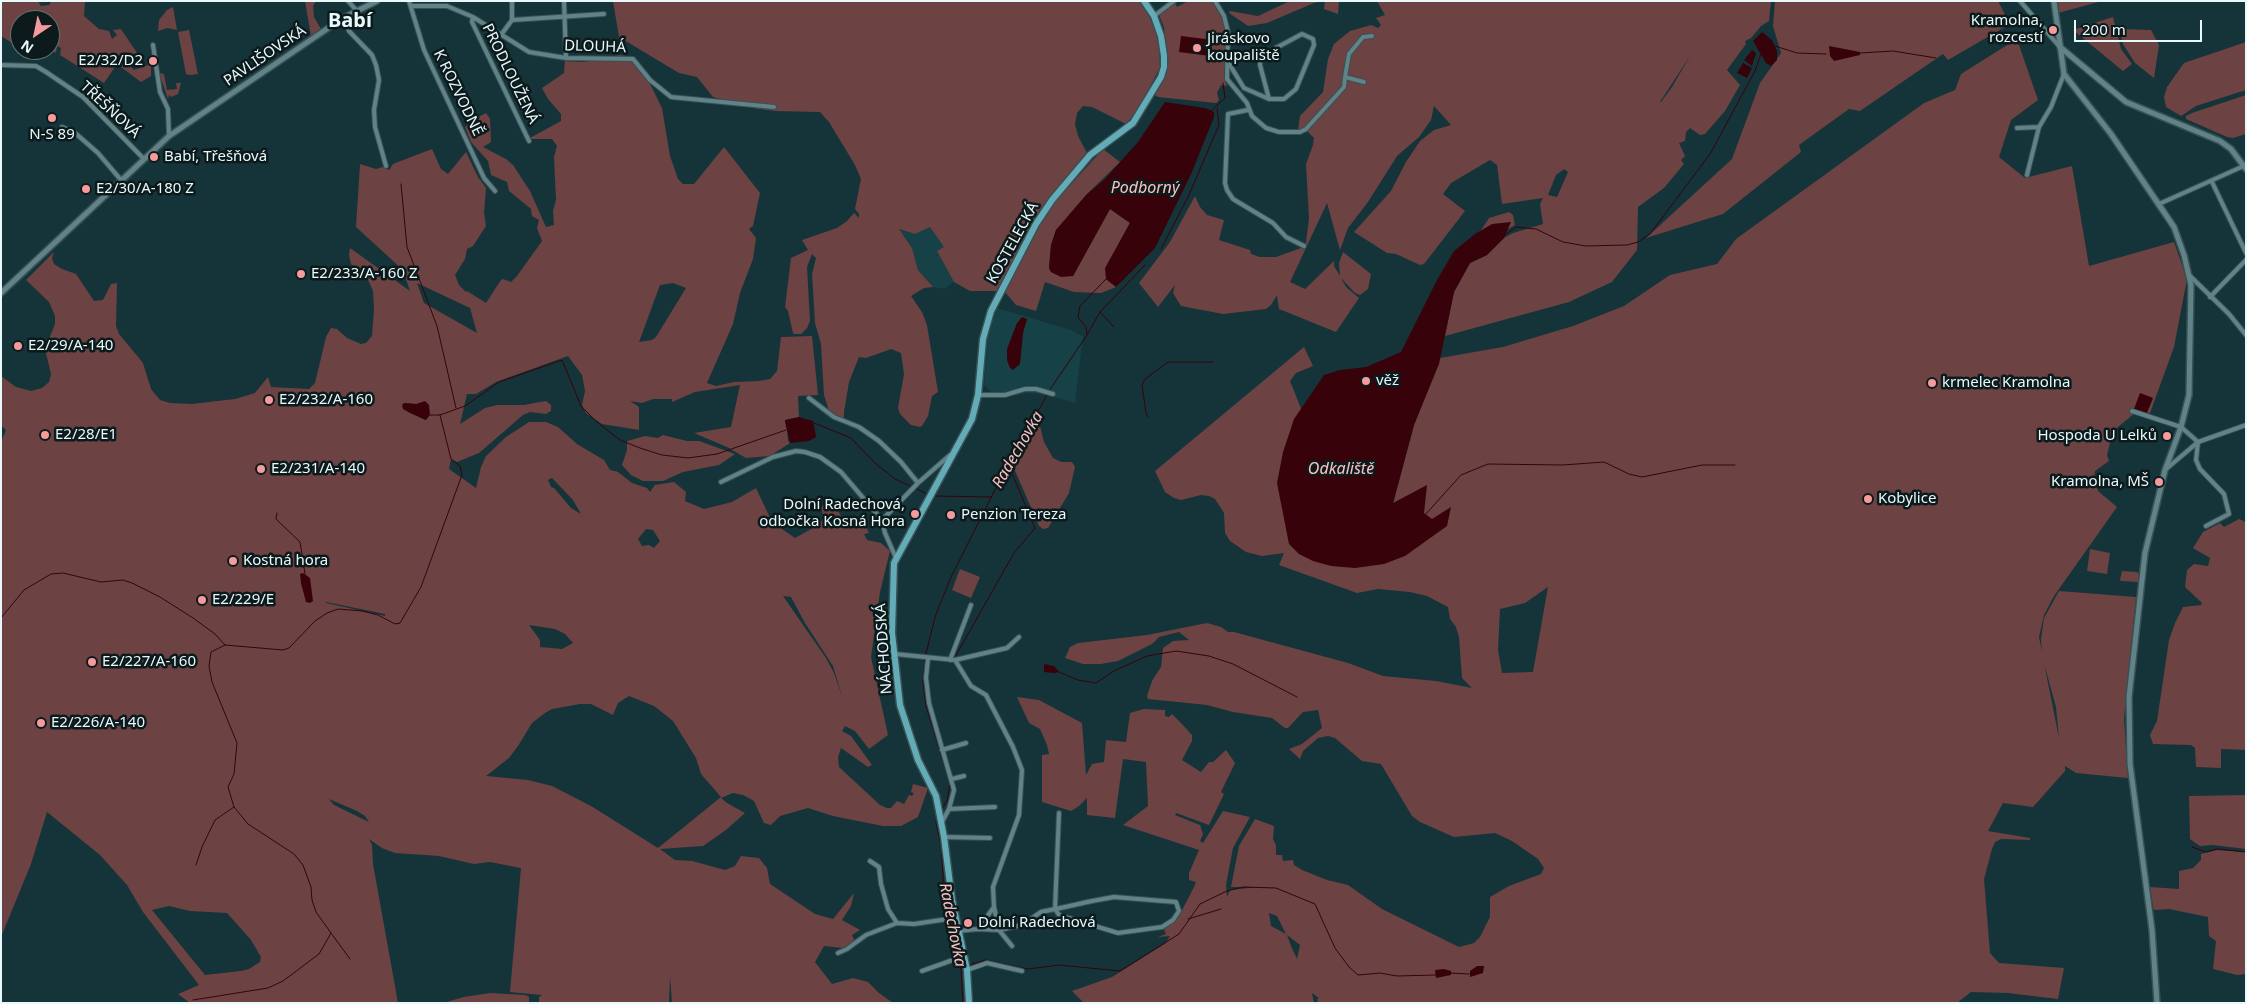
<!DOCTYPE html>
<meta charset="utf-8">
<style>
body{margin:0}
#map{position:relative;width:2247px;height:1004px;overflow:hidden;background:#153439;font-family:"Noto Sans",sans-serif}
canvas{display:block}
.frame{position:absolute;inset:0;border:2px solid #e7f9fb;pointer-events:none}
.north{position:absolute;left:10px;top:10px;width:50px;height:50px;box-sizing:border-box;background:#0c1a1c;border:1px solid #647375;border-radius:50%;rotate:214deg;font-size:14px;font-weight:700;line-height:20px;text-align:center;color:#e7f9fb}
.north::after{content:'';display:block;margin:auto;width:18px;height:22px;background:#f59b9d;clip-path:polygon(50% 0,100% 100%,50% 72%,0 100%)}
.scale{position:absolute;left:2074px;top:20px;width:128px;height:22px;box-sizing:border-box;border:2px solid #e7f9fb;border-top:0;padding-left:6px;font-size:15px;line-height:18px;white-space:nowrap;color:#e7f9fb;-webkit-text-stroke:4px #0c1a1c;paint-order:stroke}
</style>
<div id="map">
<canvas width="2247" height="1004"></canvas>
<div class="frame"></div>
<div class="north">N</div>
<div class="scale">200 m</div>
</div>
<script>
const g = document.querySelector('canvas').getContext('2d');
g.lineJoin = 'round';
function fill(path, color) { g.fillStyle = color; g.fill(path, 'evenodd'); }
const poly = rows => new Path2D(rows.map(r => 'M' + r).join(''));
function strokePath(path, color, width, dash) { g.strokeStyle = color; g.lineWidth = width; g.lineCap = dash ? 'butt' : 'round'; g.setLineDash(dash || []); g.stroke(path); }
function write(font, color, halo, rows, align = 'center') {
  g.font = font + ' "Noto Sans",sans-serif'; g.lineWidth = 5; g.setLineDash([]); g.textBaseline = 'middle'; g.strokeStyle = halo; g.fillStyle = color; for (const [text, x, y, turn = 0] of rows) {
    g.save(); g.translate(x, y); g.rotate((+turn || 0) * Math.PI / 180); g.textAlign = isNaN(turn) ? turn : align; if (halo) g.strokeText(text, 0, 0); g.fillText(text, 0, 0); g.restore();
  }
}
fill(poly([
 [930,227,945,248,937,251,954,282,945,289,933,287,918,270,912,248,899,229,915,234],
 [997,308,1071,330,1083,336,1075,403,1044,394,1027,393,998,398,984,385,988,338]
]), '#154147');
fill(poly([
 [1,1,38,1,41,6,49,5,52,1,85,1,84,16,99,29,109,31,112,39,117,35,113,30,121,29,137,53,128,61,128,64,134,70,151,64,151,76,141,82,117,64,104,83,60,55,61,48,57,46,56,53,50,49,50,20,20,20,20,42,17,46,1,36],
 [305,1,316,1,313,6,314,17,321,29,311,36],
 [613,1,1140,1,1155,26,1159,47,1160,67,1140,107,1126,124,1092,107,1083,106,1077,113,1075,124,1078,136,1087,153,1039,211,997,291,970,291,954,282,937,251,944,247,930,227,915,234,899,229,912,248,918,270,933,287,924,288,911,296,922,312,927,325,938,392,932,396,928,416,922,426,920,427,911,425,900,414,898,408,904,374,901,353,891,349,866,358,859,357,849,382,844,412,844,420,829,411,824,395,821,344,815,323,812,274,816,258,812,254,807,267,810,321,807,328,801,334,794,334,793,333,788,311,785,307,791,258,808,250,802,240,837,228,847,221,854,213,859,218,859,214,855,209,861,179,855,165,829,122,820,112,775,111,753,108,713,97,697,77,679,73,619,37],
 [1188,1,1212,1,1225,24,1227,43,1224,78,1227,86,1221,85,1217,93,1219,100,1216,103,1158,97,1155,95,1166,74,1168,61,1164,27,1159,15,1175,3,1177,7],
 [1290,1,1323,1,1314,3,1267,23,1248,26,1229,13,1230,11,1258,16],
 [1325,1,1339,1,1338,14,1324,9],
 [1377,1,1771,1,1769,21,1761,26,1751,38,1745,41,1746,44,1727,70,1740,85,1725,111,1705,134,1700,135,1690,128,1686,132,1685,141,1679,143,1685,156,1681,160,1684,164,1664,188,1638,207,1637,250,1612,282,1569,302,1445,336,1454,292,1470,263,1487,255,1504,238,1513,233,1543,224,1540,204,1543,198,1502,204,1497,165,1490,160,1451,183,1443,194,1465,211,1424,264,1420,265,1396,254,1387,253,1354,232,1391,191,1406,162,1420,141,1434,130,1451,125,1434,106,1431,120,1419,137,1397,156,1368,202,1348,228,1340,250,1327,203,1290,282,1305,289,1334,261,1334,266,1340,276,1339,263,1343,252,1371,274,1368,289,1360,295,1355,293,1341,278,1346,287,1359,298,1336,332,1279,309,1277,295,1271,305,1266,309,1223,314,1181,306,1173,293,1175,285,1158,307,1139,283,1170,242,1195,196,1200,207,1207,215,1224,220,1219,240,1250,250,1251,254,1260,257,1276,257,1301,248,1306,243,1309,218,1306,164,1313,145,1314,138,1306,130,1298,130,1300,116,1323,92,1328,59,1334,44,1350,31,1371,25,1378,28,1381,25,1376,18,1385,15],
 [1690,56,1672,87,1661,102,1660,102],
 [1564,169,1568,172,1557,197,1548,195,1556,175],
 [1775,1,1998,1,2010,24,1948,60,1943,54,1860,111,1849,109,1799,145,1801,152,1723,214,1646,238,1732,159,1760,83,1781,53,1773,26],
 [2058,1,2102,1,2058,13],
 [173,7,177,30,167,28,158,31,159,20,167,10],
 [2113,17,2121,49,2132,64,2123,71,2073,30],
 [2119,29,2151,30,2159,45,2154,78,2135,63,2123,44],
 [189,30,198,74,190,75,186,74,178,32],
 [2012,42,2019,45,2038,100,2011,120,1999,157,2025,178,2072,166,2089,266,2174,242,2187,279,2174,347,2150,413,2135,413,2113,431,2107,455,2109,461,2095,471,2094,480,2098,491,2117,507,2054,596,2044,615,2039,637,2042,652,2041,639,2044,618,2059,591,2136,597,2124,719,2128,778,2076,773,2065,766,2065,771,2033,807,2003,803,1988,831,2030,838,2030,840,2001,839,1995,842,1992,849,1984,879,1990,953,1999,963,2064,968,2058,999,2008,993,1971,992,1957,1003,1318,1003,1317,999,1319,998,1312,993,1314,1003,1084,1003,1072,991,1112,977,1166,943,1170,936,1158,937,1166,934,1163,927,1180,914,1194,887,1196,882,1189,880,1189,873,1199,850,1123,825,1148,806,1146,762,1123,759,1115,818,1087,815,1087,798,1079,806,1071,811,1042,802,1042,755,1049,754,1047,745,1040,729,1029,723,1017,697,1039,700,1082,723,1086,775,1092,764,1104,762,1106,740,1126,742,1130,713,1144,709,1165,710,1165,716,1169,717,1172,714,1182,724,1192,735,1192,741,1182,760,1201,772,1209,762,1213,762,1226,750,1235,763,1221,792,1224,794,1209,825,1176,813,1175,815,1200,825,1203,834,1200,841,1203,843,1223,811,1250,817,1233,848,1226,885,1227,897,1230,890,1258,887,1231,887,1239,846,1255,819,1274,826,1273,839,1276,845,1276,855,1282,855,1283,861,1293,860,1294,865,1302,870,1327,880,1348,885,1382,909,1459,947,1474,943,1480,937,1490,917,1490,897,1509,886,1541,874,1544,868,1538,859,1512,841,1495,833,1454,837,1420,822,1412,816,1381,764,1362,761,1335,738,1328,736,1318,738,1303,751,1300,759,1289,749,1302,744,1322,728,1318,710,1303,712,1288,728,1285,728,1272,718,1233,712,1207,705,1148,699,1147,696,1152,681,1161,667,1163,648,1173,641,1189,640,1179,632,1159,637,1152,644,1118,661,1101,664,1083,664,1065,658,1070,647,1078,643,1147,635,1207,623,1221,627,1228,632,1234,632,1348,663,1383,676,1436,681,1472,688,1462,678,1459,637,1456,627,1450,619,1448,607,1427,596,1410,592,1378,589,1357,593,1279,565,1284,553,1262,556,1246,552,1230,541,1225,533,1224,513,1215,499,1209,496,1201,495,1181,500,1174,498,1165,492,1155,471,1304,347,1313,366,1296,373,1290,381,1306,421,1393,504,1414,425,1440,358,1503,347,1573,326,1624,306,1670,275,1717,264,1736,239,1924,103,1955,90,1961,74],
 [1548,587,1533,672,1502,673,1498,650,1500,609,1525,603],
 [2045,667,2056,707,2059,738,2045,668],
 [1269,913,1277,916,1286,934,1271,926],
 [1287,935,1300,945,1297,959,1291,946],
 [2246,42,2246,90,2196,106,2181,116,2166,107,2164,97,2167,87,2184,63],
 [620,55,631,57,649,82,662,108,670,156,678,179,683,184,694,184,724,147,760,193,753,226,749,229,756,238,753,259,740,293,733,324,707,383,716,386,734,382,759,381,770,379,777,371,781,337,812,336,818,395,798,396,799,417,786,420,788,441,790,443,770,456,746,458,727,447,694,433,731,427,740,385,695,392,672,402,672,399,653,399,642,403,630,401,639,407,639,430,602,424,586,413,582,405,585,391,582,375,568,356,496,382,476,394,467,394,460,424,485,408,497,405,524,405,546,401,551,405,551,411,546,414,530,412,523,415,479,453,457,462,451,459,449,469,476,488,481,467,486,456,506,437,529,422,546,422,558,427,577,444,604,460,610,470,618,472,632,483,647,488,650,492,655,485,674,482,686,492,685,501,704,509,732,502,756,488,772,522,795,538,813,528,824,519,821,507,832,498,847,529,864,522,869,533,864,534,867,540,881,543,890,551,880,592,871,657,888,735,869,749,855,731,845,726,842,731,851,736,872,765,868,767,841,748,838,757,839,767,880,805,887,808,891,808,897,801,904,804,909,795,912,796,914,793,911,792,913,784,928,788,918,817,901,826,883,826,833,816,808,808,780,816,771,825,764,823,754,801,743,795,733,793,721,798,727,803,745,813,726,830,703,846,660,849,675,860,692,861,725,870,735,866,741,856,759,858,767,868,770,884,815,914,833,919,854,893,851,906,842,920,860,930,852,935,855,942,843,948,824,946,815,962,832,984,853,978,868,982,879,993,893,1003,672,1003,670,976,669,1003,539,1003,539,997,542,995,510,992,521,868,490,862,474,864,439,856,395,853,382,848,369,839,372,845,373,864,398,1003,190,1003,178,994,199,985,143,912,127,885,100,855,47,812,31,864,1,937,1,442,6,430,1,425,1,376,16,387,31,391,42,388,49,382,51,374,45,349,55,324,55,316,49,302,26,280,54,252,52,258,54,264,62,269,76,274,94,301,103,300,111,284,117,283,116,326,119,334,143,363,151,389,160,400,170,403,192,404,235,399,255,393,268,377,271,387,309,389,315,383,326,337,331,328,337,329,347,338,361,344,366,343,372,336,374,310,373,291,365,273,351,264,349,255,350,248,410,291,403,270,356,227,360,164,376,169,383,167,389,170,393,164,432,149,441,169,448,174,466,152,478,177,486,188,484,213,486,226,473,246,467,249,465,259,455,275,459,285,466,292,467,291,486,303,501,280,503,279,511,282,517,276,542,241,537,228,539,220,532,216,531,209,509,191,507,182,491,175,488,161,471,142,465,127,474,119,486,113,490,119,491,142,483,147,506,159,513,165,530,191,546,227,554,225,553,211,556,200,554,157,557,146,552,139,528,139,561,121,561,114,548,99,542,88,564,73,565,61,584,62],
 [417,283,470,308,477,333,424,303],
 [673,283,686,288,656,337,652,340,639,342,660,285],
 [404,403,416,404,425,420,404,409],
 [552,478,573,500,581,514,571,508,554,488,551,487,548,480],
 [646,529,653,530,660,541,654,548,649,545,642,546,638,539],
 [783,596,791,597,805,623,833,666,843,699,834,673,826,658],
 [326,602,385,614,385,616,326,603],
 [529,625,555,629,565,634,573,643,562,649,540,647,540,640],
 [629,696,654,706,673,721,696,758,701,774,721,797,658,848,591,806,552,786,528,780,486,776,509,758,518,746,532,723,545,713,552,709,580,704,591,704,613,715,618,703],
 [329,799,357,811,365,816,369,822,334,805],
 [169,906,190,911,227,913,251,940,261,957,260,962,249,969,241,971,205,975,152,910],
 [159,73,164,74,167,90,177,89,176,83,181,83,178,94,171,97,169,95,168,99],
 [2246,95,2246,134,2233,138,2227,137,2186,119,2186,116,2192,113],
 [1103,149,1120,162,1087,194,1056,230,1051,245,1049,268,1051,272,1073,276,1110,209,1130,223,1119,243,1106,279,1116,287,1101,293,1074,292,1045,282,1036,311,1016,305,1005,292,1040,225,1055,202],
 [1509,212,1513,215,1515,225,1508,229,1495,246,1480,232,1489,218],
 [1040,426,1044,442,1053,458,1061,462,1072,462,1075,467,1069,493,1048,528,1043,529,1039,526,1013,466,1037,427],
 [663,435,687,441,699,441,735,454,719,465,683,472,663,481,643,481,631,475,622,465,627,450,627,441,645,436,658,438],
 [2239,519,2246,522,2246,750,2221,749,2221,768,2196,767,2195,748,2191,745,2153,744,2150,735,2157,721,2169,640,2175,623,2183,607,2201,605,2202,603,2185,587,2187,570,2194,564,2208,566,2210,558,2193,548,2203,532,2220,523,2224,527],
 [2090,549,2110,553,2107,574,2087,571],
 [960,569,980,577,971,598,952,590],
 [2122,571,2137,572,2139,574,2138,582,2121,581,2120,580],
 [2246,795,2246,849,2213,845,2200,846,2190,839,2189,796],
 [2217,850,2246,852,2246,974,2237,975,2213,969,2216,941,2209,936,2208,917,2169,909,2154,910,2153,906,2150,887,2179,889,2179,871,2193,868,2201,860,2201,854],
 [490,993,525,995,529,997,529,1003,443,1003,464,997]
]), '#6d4243');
fill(poly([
 [1762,32,1772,40,1777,51,1777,60,1771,66,1766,63,1753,41],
 [1181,36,1213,40,1210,56,1179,52],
 [1829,46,1860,52,1860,55,1834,61,1830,56],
 [1752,50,1756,53,1752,66,1744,60],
 [1743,63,1752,68,1747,78,1737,73],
 [1165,102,1205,108,1214,112,1214,117,1192,172,1155,248,1116,287,1106,279,1105,268,1130,223,1110,209,1073,276,1061,277,1051,272,1049,268,1051,245,1056,230,1087,194,1104,180,1138,142],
 [1511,222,1504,238,1487,255,1470,263,1454,292,1439,364,1414,425,1393,503,1427,485,1424,513,1432,519,1451,507,1447,526,1405,556,1384,564,1355,568,1331,566,1313,561,1299,554,1289,544,1277,483,1283,452,1294,419,1324,375,1340,370,1366,367,1401,352,1437,280,1454,251,1475,234,1492,224],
 [1022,317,1027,319,1023,333,1020,364,1013,370,1010,368,1007,360,1007,349,1017,323],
 [2140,393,2153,398,2147,413,2134,409],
 [425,401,429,405,430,415,426,420,410,413,403,409,402,405,404,403,416,404],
 [799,417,813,421,816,437,809,441,790,443,785,422,785,420],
 [303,573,310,578,313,601,310,603,306,602,301,583,300,574],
 [1044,664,1054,666,1059,672,1054,673,1044,672],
 [1477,966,1484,966,1483,973,1470,977,1470,971],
 [1444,969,1451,971,1451,975,1436,978,1435,970]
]), '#38020a');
strokePath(poly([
 [1775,46,1797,53,1826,54],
 [1860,53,1893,51,1936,58],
 [1211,111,1225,98,1223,83],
 [401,184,407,247,437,326,456,408],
 [1505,235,1516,227,1536,229,1563,242,1586,246,1627,245,1638,242,1650,234,1710,154,1755,71,1761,54],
 [1161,249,1188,197,1219,125,1217,108],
 [1100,312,1114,327],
 [1087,334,1086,327,1078,317,1080,306,1106,279],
 [1049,391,1087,335,1100,312,1145,265],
 [430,415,440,415,465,406,499,382,562,360,581,406,597,422,620,440,640,448,662,455,688,458,717,454,786,430],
 [1148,417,1146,413,1142,385,1145,379,1168,362,1213,362],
 [814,423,851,438,876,464,895,479,910,486],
 [917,489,927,494],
 [933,496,992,497],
 [277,513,276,519,300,542,305,574],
 [1425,515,1461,475,1488,464,1563,465,1604,462,1629,474,1642,477,1702,465,1735,465],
 [1,618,24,590,51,574,63,573,101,582,123,580,132,583,160,597,193,618,215,634,225,645,283,650,289,648,315,621,327,613,338,609,362,611,378,615,395,624,400,623,421,587,462,475,460,466,451,459,440,415],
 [926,654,935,617,951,577,1008,464,1047,395],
 [955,657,1014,553,1035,528,1008,464],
 [925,659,923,682,926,706,950,784,947,801,942,809],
 [1059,672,1078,680,1096,683,1114,671,1147,656,1176,651,1209,656,1233,664,1297,697],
 [937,817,936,822,941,846,945,908,961,968,963,1003],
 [2192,847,2206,852,2217,849,2246,852],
 [196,865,202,847,215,820,234,807],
 [1188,919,1221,909],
 [331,933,350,959],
 [969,965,986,960,1028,969,1059,965,1120,971,1179,934,1200,904,1227,891,1243,887,1276,888,1315,904,1335,948,1349,967,1358,975,1380,973,1397,976,1436,975],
 [1450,973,1469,974],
 [193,1000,268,988,283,981,319,954,331,933,316,912,312,900,311,887,303,865,294,854,248,824,234,807,228,787,234,774,237,743,212,682,209,666,211,652,225,645]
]), '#38020a', 1);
const minor = poly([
 [348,1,357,11],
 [409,1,424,50,484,178,495,191],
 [564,1,566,58],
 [1215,1,1224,16,1228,32,1227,79,1247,103,1252,116,1266,128,1279,132,1300,132,1306,129,1344,87,1345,77,1364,82],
 [2020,1,2059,46],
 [411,6,447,6,473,17,529,52,566,58,633,59,650,80,671,97,774,107],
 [1154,16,1174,1],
 [473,17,472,22,529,141],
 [343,18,349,31,372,55,376,65,379,80,374,110,375,127,386,166],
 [512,20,604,14],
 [501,35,512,20,512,1],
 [153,45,160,92,168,109,169,136],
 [1228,62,1244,88,1269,99,1284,99,1296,89,1314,45,1313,39,1302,34,1261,56,1260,65,1269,99],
 [1,65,36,66,46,72,83,97,144,159],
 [1345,77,1349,54,1363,37,1372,36],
 [1248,110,1228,114,1225,183,1227,190,1233,199,1273,223,1286,237,1304,246],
 [62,127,74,132,98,153,121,180],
 [2017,128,2039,127],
 [2027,175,2039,127,2051,107,2064,74],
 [2212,182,2246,253],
 [2159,204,2246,165],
 [2190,276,2229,314,2246,335],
 [2210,297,2246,260],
 [978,395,1005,395,1025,389,1036,389,1053,394],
 [809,398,834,417,859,427,879,441,901,462,918,483],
 [2132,411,2181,427,2198,442,2196,460,2200,469,2224,494,2229,514,2206,526],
 [2165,470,2198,442,2246,425],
 [721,482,773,457,796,451,805,452,820,457,841,472,882,520],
 [896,558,885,533,882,520,918,483,950,455],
 [895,654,955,660,1007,648,1019,637],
 [928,658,926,678,929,703,954,790,949,809,942,822],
 [950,660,971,605],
 [955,660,971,686,986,695,1013,747,1022,770,1019,815,993,887,994,907,999,930,1012,946],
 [942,750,966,743],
 [952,779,964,776],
 [949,809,995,807],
 [944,837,990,838],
 [870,861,879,867,881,884,888,909,897,923],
 [978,929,994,907],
 [958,931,978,929,999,930,1022,925,1041,912,1055,909,1065,907,1092,901,1114,897,1176,902,1179,911,1173,920,1162,927,1118,933,1059,915,1055,909,1059,813],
 [838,953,847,949,866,935,897,923,914,924,955,918],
 [967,970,987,963,1022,971],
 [922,971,964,956]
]);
const tertiary = poly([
 [2054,1,2064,74,2111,134,2174,227,2184,255,2191,285,2189,395,2181,427,2165,470,2145,553,2129,697,2130,764,2152,930,2157,1003],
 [2060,47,2126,102,2220,141,2231,149,2246,169],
 [1,293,169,136,343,18,377,1]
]);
const primary = poly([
 [969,1003,967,970,952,900,944,837,936,796,918,760,900,705,892,633,894,563,972,419,978,395,983,339,991,311,1036,224,1052,200,1090,155,1133,123,1161,77,1164,67,1164,56,1161,36,1154,16,1144,1]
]);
strokePath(minor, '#375155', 6);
strokePath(tertiary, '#375155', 8);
strokePath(primary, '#375155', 9);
strokePath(minor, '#618287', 4);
strokePath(tertiary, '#618287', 5);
strokePath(primary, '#63acb7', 6);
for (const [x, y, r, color] of [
 [2053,30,5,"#f59b9d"],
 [1197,48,5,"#f59b9d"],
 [153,61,5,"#f59b9d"],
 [52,118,5,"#f59b9d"],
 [154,157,5,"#f59b9d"],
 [86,189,5,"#f59b9d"],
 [301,274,5,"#f59b9d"],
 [18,346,5,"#f59b9d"],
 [1366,381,5,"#f59b9d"],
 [1932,383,5,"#f59b9d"],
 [269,400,5,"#f59b9d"],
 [45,435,5,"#f59b9d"],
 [2167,436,5,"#f59b9d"],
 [261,469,5,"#f59b9d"],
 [2159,482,5,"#f59b9d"],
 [1868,499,5,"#f59b9d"],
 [915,514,5,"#f59b9d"],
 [951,515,5,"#f59b9d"],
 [233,561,5,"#f59b9d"],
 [202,600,5,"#f59b9d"],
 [92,662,5,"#f59b9d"],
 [41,723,5,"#f59b9d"],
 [968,923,5,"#f59b9d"]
]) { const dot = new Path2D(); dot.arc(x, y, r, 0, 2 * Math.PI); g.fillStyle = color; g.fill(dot); strokePath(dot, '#0c1a1c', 2); }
write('15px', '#e7f9fb', '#0c1a1c', [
 ["Kramolna,",2043,21,"right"],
 ["rozcestí",2043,38,"right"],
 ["Jiráskovo",1207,39],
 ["koupaliště",1207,56],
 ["E2/32/D2",143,61,"right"],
 ["N-S 89",52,135,"center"],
 ["Babí, Třešňová",164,157],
 ["E2/30/A-180 Z",96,189],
 ["E2/233/A-160 Z",311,274],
 ["E2/29/A-140",28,346],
 ["věž",1376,381],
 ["krmelec Kramolna",1942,383],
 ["E2/232/A-160",279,400],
 ["E2/28/E1",55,435],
 ["Hospoda U Lelků",2157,436,"right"],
 ["E2/231/A-140",271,469],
 ["Kramolna, MŠ",2149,482,"right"],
 ["Kobylice",1878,499],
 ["Dolní Radechová,",905,505,"right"],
 ["odbočka Kosná Hora",905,522,"right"],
 ["Penzion Tereza",961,515],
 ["Kostná hora",243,561],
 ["E2/229/E",212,600],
 ["E2/227/A-160",102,662],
 ["E2/226/A-140",51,723],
 ["Dolní Radechová",978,923]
], 'left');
write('15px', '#e7f9fb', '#0c1a1c', [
 ["DLOUHÁ",595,47,2],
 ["PAVLIŠOVSKÁ",265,56,-34],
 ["PRODLOUŽENÁ",510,74,64],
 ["K ROZVODNĚ",458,93,64],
 ["TŘEŠŇOVÁ",110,110,43],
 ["KOSTELECKÁ",1013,243,-61],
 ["NÁCHODSKÁ",884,649,-94]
]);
write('italic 16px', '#fdc1c2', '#0c1a1c', [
 ["Podborný",1145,188],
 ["Radechovka",1018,450,-60],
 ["Odkaliště",1341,469],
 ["Radechovka",952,925,79]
]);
write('bold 20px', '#e7f9fb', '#0c1a1c', [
 ["Babí",350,21]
]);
</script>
